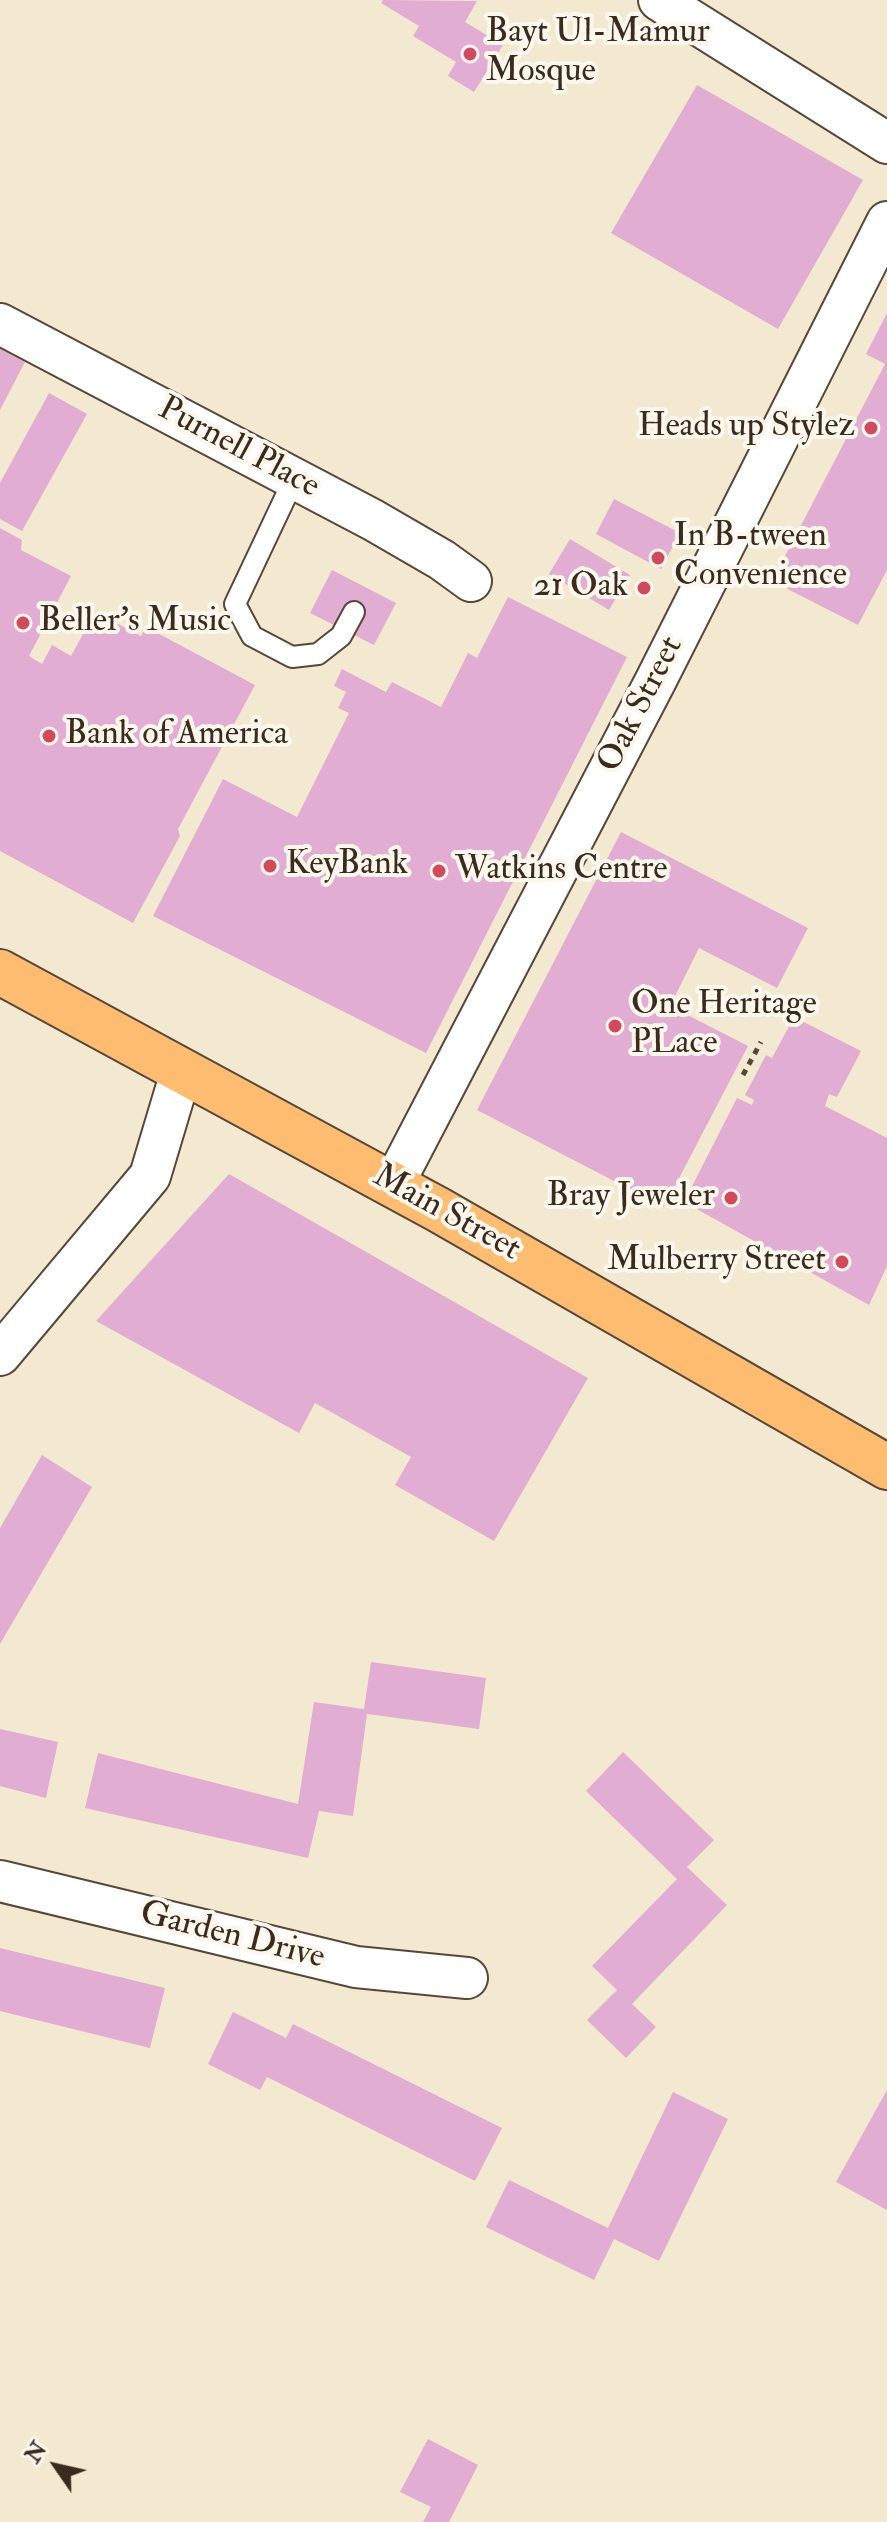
<!DOCTYPE html>
<style>
body{margin:0}
#map{position:relative;width:887px;height:2522px;overflow:hidden;background:#f3e9d1;font-family:"IM FELL Double Pica",serif}
canvas{display:block}
.north{position:absolute;left:16px;top:2426px;width:80px;height:80px;-webkit-text-stroke:6px #fbf7ec;paint-order:stroke;rotate:304deg;font-size:22px;font-weight:700;line-height:32px;text-align:center;color:#3b2a1e}
.north::after{content:'';display:block;margin:auto;width:28px;height:36px;background:#3b2a1e;clip-path:polygon(50% 0,100% 100%,50% 72%,0 100%)}
</style>
<div id="map">
<canvas width="887" height="2522"></canvas>
<div class="north">N</div>
</div>
<script>
const g = document.querySelector('canvas').getContext('2d');
g.lineJoin = 'round';
function fill(path, color) { g.fillStyle = color; g.fill(path, 'evenodd'); }
const poly = rows => new Path2D(rows.map(r => 'M' + r).join(''));
function strokePath(path, color, width, dash) { g.strokeStyle = color; g.lineWidth = width; g.lineCap = dash ? 'butt' : 'round'; g.setLineDash(dash || []); g.stroke(path); }
function write(font, color, halo, rows, align = 'center') {
  g.font = font + ' "IM FELL Double Pica",serif'; g.lineWidth = 8; g.setLineDash([]); g.textBaseline = 'middle'; g.strokeStyle = halo; g.fillStyle = color; for (const [text, x, y, turn = 0] of rows) {
    g.save(); g.translate(x, y); g.rotate((+turn || 0) * Math.PI / 180); g.textAlign = isNaN(turn) ? turn : align; if (halo) g.strokeText(text, 0, 0); g.fillText(text, 0, 0); g.restore();
  }
}
fill(poly([
 [383,0,477,1,465,22,503,45,474,92,448,76,456,62,413,36,419,26,381,3],
 [697,85,863,180,778,329,611,233],
 [887,313,887,570,858,625,772,581,885,364,866,354],
 [0,349,25,362,0,410],
 [49,393,87,414,22,531,0,519,0,483],
 [614,499,680,533,661,569,596,534],
 [0,528,22,540,21,550,71,576,29,656,42,664,52,645,71,656,95,612,141,636,146,627,255,685,178,829,180,836,133,923,0,851],
 [570,539,630,575,609,610,549,574],
 [332,570,396,603,374,645,310,613],
 [508,597,627,657,426,1053,153,916,223,779,297,817,349,713,338,708,346,692,334,686,342,669,386,692,392,682,441,707,468,653,477,658],
 [621,832,808,928,777,988,699,948,670,1006,748,1046,664,1207,477,1110],
 [794,1017,861,1051,837,1097,829,1094,825,1106,887,1138,887,1266,869,1305,684,1202,737,1098,752,1105,754,1100,745,1095,766,1055,772,1058],
 [229,1174,588,1378,494,1541,395,1485,411,1457,315,1403,299,1433,96,1321],
 [42,1455,92,1487,0,1644,0,1528],
 [371,1662,486,1678,479,1729,367,1714,353,1816,319,1811,308,1858,85,1808,98,1753,298,1804,314,1702,364,1709],
 [0,1729,58,1742,46,1798,0,1786],
 [623,1752,714,1840,687,1867,727,1905,632,2004,656,2027,626,2058,587,2020,617,1990,592,1966,677,1879,586,1791],
 [0,1948,165,1988,150,2048,0,2011],
 [233,2012,286,2038,293,2024,502,2128,475,2181,267,2077,260,2090,208,2064],
 [887,2090,887,2210,836,2182],
 [673,2092,728,2119,659,2261,614,2239,594,2280,486,2227,509,2180,608,2228],
 [428,2439,478,2465,449,2522,423,2522,431,2507,400,2492]
]), '#e2add2');
const lane = poly([
 [294,479,235,604,252,636,292,657,318,654,341,636,354,612]
]);
const street = poly([
 [659,0,887,143],
 [0,324,373,520,442,560,471,581],
 [393,1185,656,680,887,222],
 [0,1355,150,1176,182,1069],
 [0,1881,356,1967,467,1978]
]);
const primary = poly([
 [0,972,439,1210,887,1467]
]);
strokePath(lane, '#574739', 24);
strokePath(street, '#574739', 44);
strokePath(primary, '#574739', 48);
strokePath(poly([
 [743,1075,761,1042]
]), '#574739', 5, [6, 6]);
strokePath(lane, '#fff', 20);
strokePath(street, '#fff', 40);
strokePath(primary, '#fdbc70', 44);
for (const [x, y, r, color] of [
 [470,54,8,"#d1495b"],
 [871,428,8,"#d1495b"],
 [658,558,8,"#d1495b"],
 [644,588,8,"#d1495b"],
 [23,623,8,"#d1495b"],
 [49,736,8,"#d1495b"],
 [270,866,8,"#d1495b"],
 [439,871,8,"#d1495b"],
 [615,1026,8,"#d1495b"],
 [731,1198,8,"#d1495b"],
 [842,1262,8,"#d1495b"]
]) { const dot = new Path2D(); dot.arc(x, y, r, 0, 2 * Math.PI); g.fillStyle = color; g.fill(dot); strokePath(dot, '#fbf7ec', 3); }
write('34px', '#3b2a1e', '#fbf7ec', [
 ["Bayt Ul-Mamur",486,34],
 ["Mosque",486,73],
 ["Heads up Stylez",855,428,"right"],
 ["In B-tween",674,538],
 ["Convenience",674,577],
 ["21 Oak",628,588,"right"],
 ["Beller's Music",39,623],
 ["Bank of America",65,736],
 ["KeyBank",286,866],
 ["Watkins Centre",455,871],
 ["One Heritage",631,1006],
 ["PLace",631,1045],
 ["Bray Jeweler",715,1198,"right"],
 ["Mulberry Street",826,1262,"right"]
], 'left');
write('34px', '#3b2a1e', '#fbf7ec', [
 ["Purnell Place",238,449,28],
 ["Oak Street",642,705,-63],
 ["Main Street",446,1214,29],
 ["Garden Drive",232,1937,14]
]);
</script>
